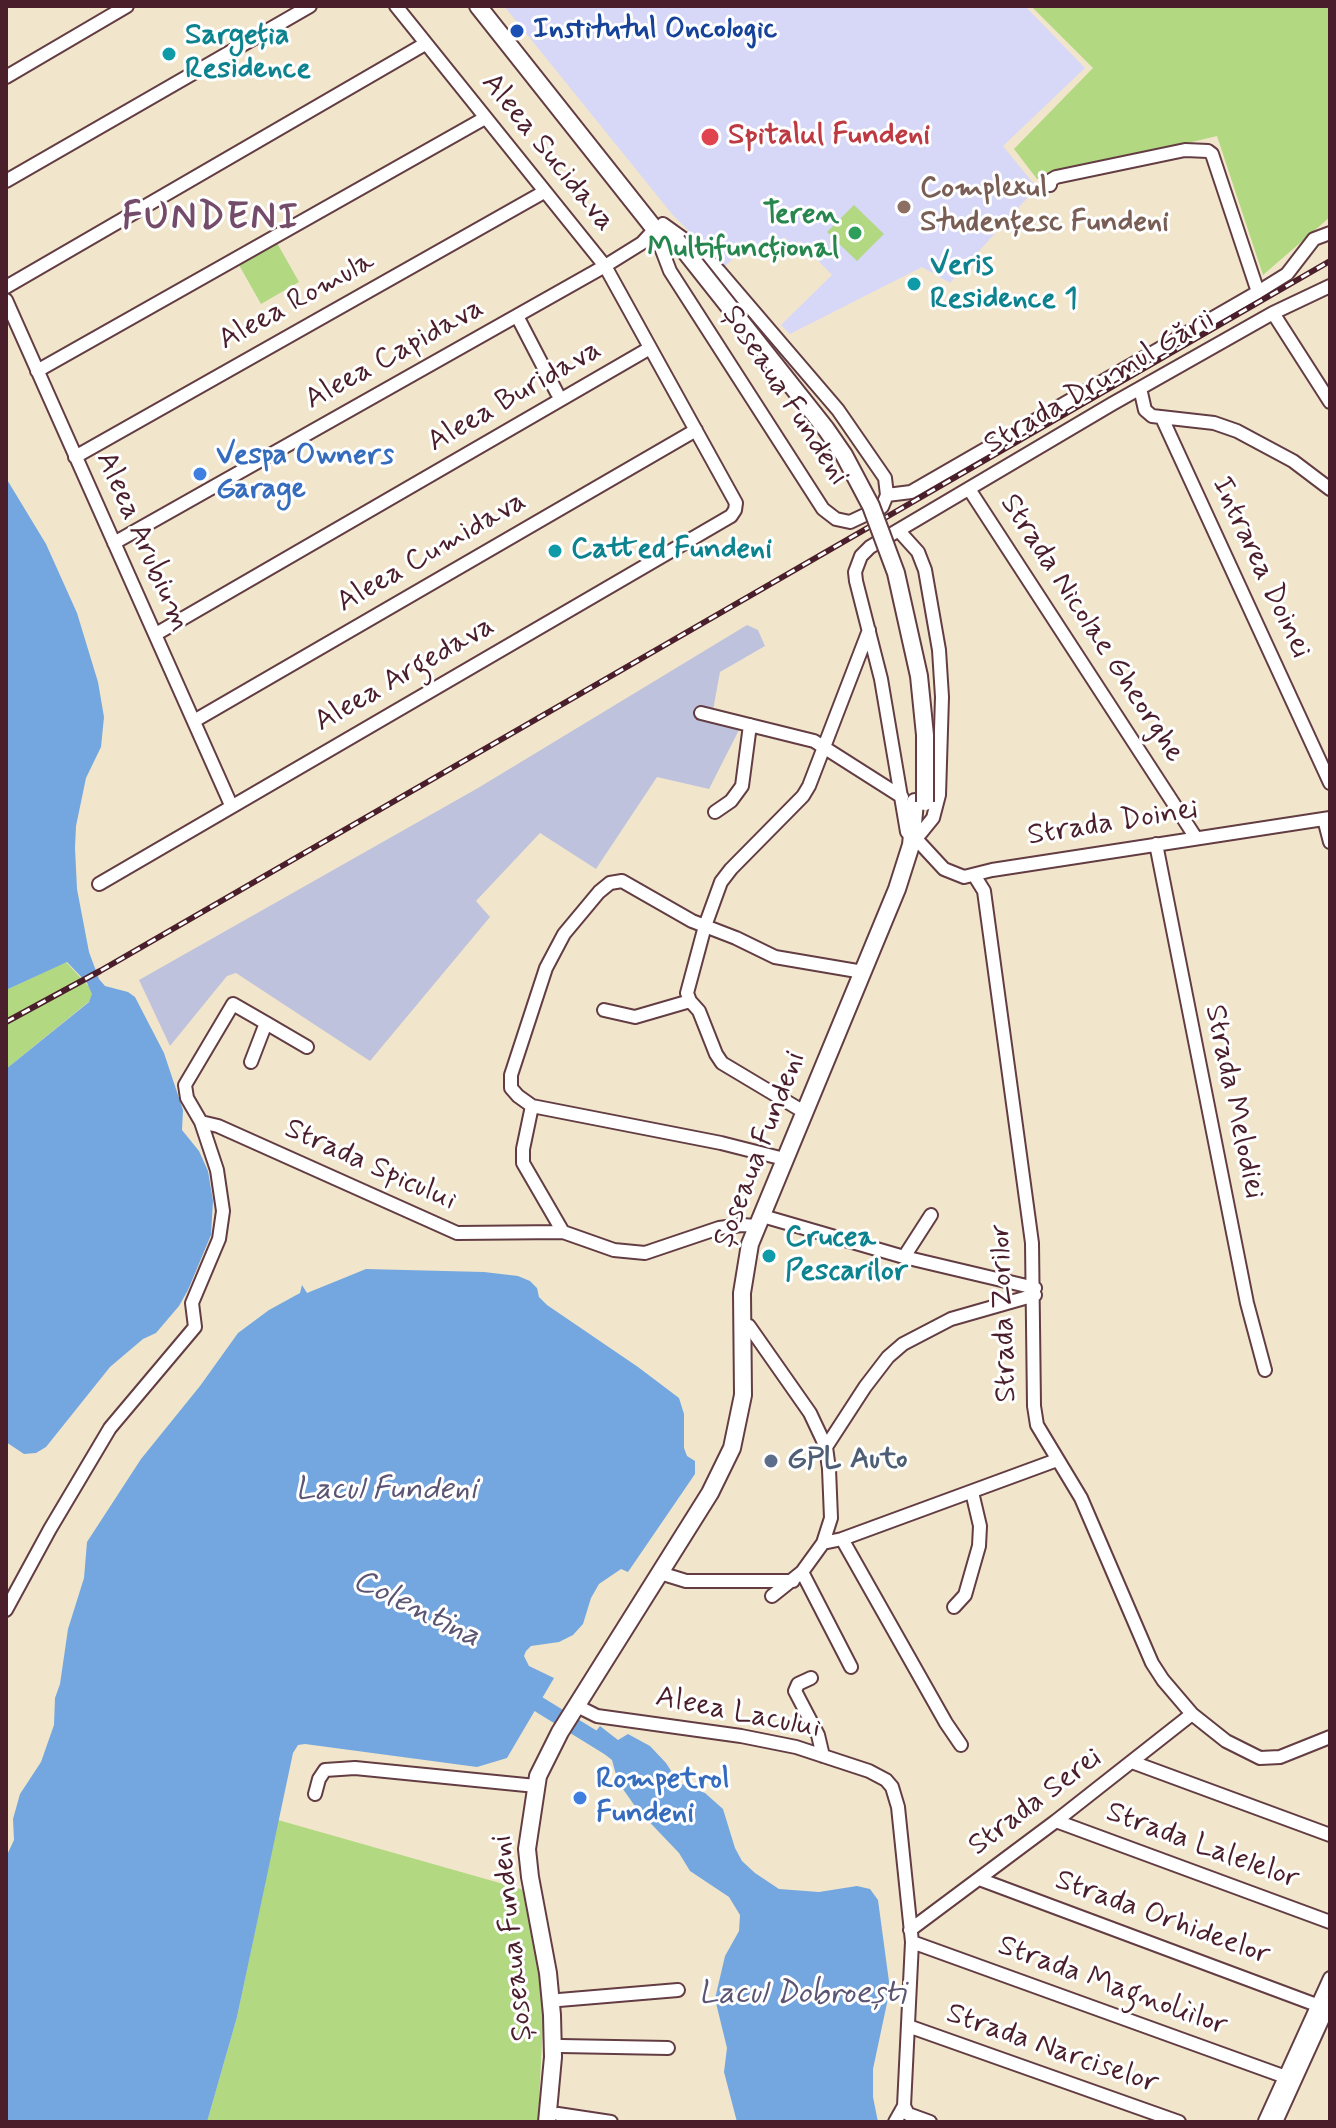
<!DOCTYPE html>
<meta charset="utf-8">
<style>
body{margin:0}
#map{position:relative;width:1336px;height:2128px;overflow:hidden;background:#f1e6cb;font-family:Mynerve,sans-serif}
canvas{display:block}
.frame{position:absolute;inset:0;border:8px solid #4a1f2b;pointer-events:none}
</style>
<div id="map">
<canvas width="1336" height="2128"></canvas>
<div class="frame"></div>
</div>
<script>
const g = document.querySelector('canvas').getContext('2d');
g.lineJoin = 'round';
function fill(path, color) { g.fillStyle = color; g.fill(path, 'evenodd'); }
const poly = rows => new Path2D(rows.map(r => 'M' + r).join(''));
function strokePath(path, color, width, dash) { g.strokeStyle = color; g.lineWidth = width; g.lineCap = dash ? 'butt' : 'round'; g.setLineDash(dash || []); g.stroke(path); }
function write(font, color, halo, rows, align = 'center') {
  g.font = font + ' Mynerve,sans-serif'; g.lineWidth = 6; g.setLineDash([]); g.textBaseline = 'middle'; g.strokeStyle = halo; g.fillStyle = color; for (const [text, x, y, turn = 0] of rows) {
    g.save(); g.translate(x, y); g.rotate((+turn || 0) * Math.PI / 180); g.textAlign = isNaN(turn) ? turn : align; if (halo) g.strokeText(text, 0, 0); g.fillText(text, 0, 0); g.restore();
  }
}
fill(poly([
 [504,6,1025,6,1085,68,1003,146,1034,184,1029,196,950,283,922,267,790,334,781,325,832,275,799,241,793,246,784,237,777,244,773,240,762,250,752,241,724,267,672,214]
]), '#d7d7f8');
fill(poly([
 [747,625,758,630,765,646,720,672,711,721,740,728,709,789,657,777,596,869,540,833,476,901,490,917,370,1061,236,973,227,976,170,1046,139,980,478,788]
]), '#bfc2dd');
fill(poly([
 [1031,6,1330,6,1330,217,1263,275,1217,136,1037,179,1014,149,1093,68],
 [854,205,884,234,857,261,827,232],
 [277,243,299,282,261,304,239,265],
 [66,962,92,990,92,999,6,1069,6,990],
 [278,1820,528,1891,541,1969,543,2023,538,2122,207,2122,237,2017]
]), '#b2d881');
fill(poly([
 [6,478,46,544,77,613,98,682,104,717,101,747,86,778,76,826,75,848,77,889,89,952,99,979,105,986,128,992,135,997,164,1053,183,1110,182,1130,199,1151,208,1171,213,1201,211,1235,188,1290,179,1306,156,1333,143,1339,110,1367,46,1447,36,1453,24,1454,6,1442,6,1069,89,1002,92,994,87,983,67,962,6,990],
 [366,1269,484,1272,518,1276,530,1281,537,1288,539,1297,547,1305,638,1367,679,1398,684,1414,684,1448,687,1456,695,1461,695,1474,628,1572,621,1569,599,1584,591,1598,583,1624,573,1635,559,1642,531,1646,526,1651,524,1656,529,1666,554,1678,507,1758,477,1767,305,1744,298,1745,293,1753,237,2017,207,2122,6,2122,6,1857,14,1840,13,1819,20,1794,41,1762,54,1725,55,1698,60,1684,68,1629,84,1578,87,1542,141,1459,200,1386,238,1333,269,1310,300,1293,302,1285,307,1293],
 [600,1726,618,1740,628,1734,650,1746,666,1763,679,1783,705,1793,723,1809,735,1848,742,1861,755,1873,779,1889,819,1892,857,1886,870,1889,878,1900,890,1989,873,2069,873,2097,878,2122,737,2122,724,2072,727,2048,715,1999,725,1956,739,1931,740,1915,729,1897,690,1871,679,1853,637,1809,618,1782,612,1760,588,1741]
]), '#74a7e0');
strokePath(poly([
 [522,1694,608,1747]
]), '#74a7e0', 16);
const minor = poly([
 [6,77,127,6],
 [6,181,310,6],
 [1050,185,1051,180,1056,177,1185,150,1208,151,1212,154,1258,292],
 [657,237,670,271,823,509,836,519,850,522,882,507,887,495,885,478,838,410,719,271,695,247,663,224],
 [6,287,425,44],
 [6,300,231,805],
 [1273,313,1330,402],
 [517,316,557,393],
 [37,371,485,118],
 [1140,388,1145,410,1152,416,1214,423,1237,431,1293,461,1330,489],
 [1162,418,1330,783],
 [75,457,544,192],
 [969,489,1196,838],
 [887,495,911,492,1258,292,1287,274,1314,239,1330,233],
 [899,531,918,552,925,570,939,650,942,697,939,795,933,818,920,834],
 [114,543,605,266,642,243,654,230],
 [156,634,650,348],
 [701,713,814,741,902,797],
 [194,721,696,430],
 [715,812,731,801,742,786,750,725],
 [1324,819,1330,842],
 [907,832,881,679,856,581,855,572,861,556,870,547,1112,404,1273,313,1330,286],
 [919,842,944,869,964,877,992,870,1330,818],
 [1156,844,1247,1303,1265,1370],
 [974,875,984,891,1032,1243,1034,1406,1037,1425,1081,1498,1152,1663,1163,1680,1192,1714,1226,1741,1260,1758,1280,1757,1330,1737],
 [99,884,731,516,735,510,736,503,605,266,396,6],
 [604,1010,635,1017,690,1001],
 [266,1023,307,1047],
 [532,1106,523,1149,523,1163,563,1232],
 [804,1112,722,1063,716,1054,699,1011,690,1001,687,993,705,926,721,882,731,869,803,796,809,786,869,630],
 [201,1122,218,1126,457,1233,563,1232,614,1250,645,1253,719,1228,742,1225,756,1226],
 [784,1159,721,1143,532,1106,518,1096,511,1088,511,1075,546,968,564,934,599,892,610,883,622,881,692,921,736,938,775,957,863,972],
 [766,1217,904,1257,1035,1288],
 [904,1257,931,1215],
 [749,1326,810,1413,826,1447,829,1469,831,1518,823,1543,802,1572,772,1596],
 [826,1447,865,1387,888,1357,903,1344,951,1319,1035,1295],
 [842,1539,946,1723,961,1745],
 [823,1543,842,1539,1057,1460],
 [802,1572,851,1667],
 [660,1573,686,1581,793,1581],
 [954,1607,965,1595,979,1546,980,1526,972,1492],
 [6,1610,50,1529,110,1428,195,1327,192,1303,219,1239,223,1211,217,1170,201,1122,187,1098,185,1085,233,1004,266,1023,251,1062],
 [811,1678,798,1684,795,1691,818,1735,823,1756],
 [583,1709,597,1716,741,1736,796,1747,869,1771,886,1780,892,1787,898,1807,912,1942,904,2106],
 [1132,1762,1330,1835],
 [315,1794,319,1779,325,1770,355,1768,536,1786],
 [1056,1821,1330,1922],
 [979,1879,1330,2010],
 [910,1930,1056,1821,1192,1714],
 [912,1942,1294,2080],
 [559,2000,678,1990],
 [908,2026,1179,2122],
 [561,2046,668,2048],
 [904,2106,908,2114,930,2122],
 [558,2114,611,2122],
 [1265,2121,1330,1978],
 [895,2122,904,2106],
 [1276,2122,1330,2003]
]);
const major = poly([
 [478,6,669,247],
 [547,2122,553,2057,552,2015,548,1973,530,1877,527,1849,538,1776,560,1732,710,1493,732,1448,743,1395,742,1293,750,1244,897,889,911,845,915,802]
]);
strokePath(minor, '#633d43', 16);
strokePath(major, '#633d43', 20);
strokePath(minor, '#fff', 12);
strokePath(major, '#fff', 16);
const rail = poly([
 [6,1022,100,971,1330,261]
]);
strokePath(rail, '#4a1f2b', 6);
strokePath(rail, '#fff', 3, [9]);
const majorBridge = poly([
 [677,241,826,429,844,455,871,506,896,573,919,676,925,735,925,802]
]);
strokePath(majorBridge, '#633d43', 20, []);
strokePath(majorBridge, '#fff', 16);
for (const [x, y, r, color] of [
 [517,31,8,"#1a4fb4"],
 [169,54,8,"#0f9aa8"],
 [710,137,10,"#e0444e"],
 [904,207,8,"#8d6e63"],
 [855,233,8,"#2e9e5b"],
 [914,284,8,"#0f9aa8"],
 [200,474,8,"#3f7fe0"],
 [555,551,8,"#0f9aa8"],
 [769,1256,8,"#0f9aa8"],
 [771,1461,8,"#5c6f8a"],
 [580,1798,8,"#3f7fe0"]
]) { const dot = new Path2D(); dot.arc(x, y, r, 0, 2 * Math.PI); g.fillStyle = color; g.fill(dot); strokePath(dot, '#fff', 3); }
write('bold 30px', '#164399', '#fff', [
 ["Institutul Oncologic",533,31]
], 'left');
write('bold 30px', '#0d838f', '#fff', [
 ["Sargeția",185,37],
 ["Residence",185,71],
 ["Veris",930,267],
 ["Residence 1",930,301],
 ["Catted Fundeni",571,551],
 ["Crucea",785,1239],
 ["Pescarilor",785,1273]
], 'left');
write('bold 30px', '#be3a42', '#fff', [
 ["Spitalul Fundeni",728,137]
], 'left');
write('30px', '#4a1f2b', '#fff', [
 ["Aleea Sucidava",547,153,51],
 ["Aleea Romula",297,302,-29],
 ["Aleea Capidava",395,355,-29],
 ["Strada Drumul Gării",1100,383,-30],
 ["Șoseaua Fundeni",784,396,57],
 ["Aleea Buridava",515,397,-30],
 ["Aleea Arubium",142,542,66],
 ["Aleea Cumidava",432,553,-30],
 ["Intrarea Doinei",1260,568,65],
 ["Strada Nicolae Gheorghe",1091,629,57],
 ["Aleea Argedava",405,675,-30],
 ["Strada Doinei",1113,824,-9],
 ["Strada Melodiei",1233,1102,78],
 ["Șoseaua Fundeni",761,1150,-69],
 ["Strada Spicului",370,1166,24],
 ["Strada Zorilor",1005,1313,-92],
 ["Aleea Lacului",738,1714,11],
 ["Strada Serei",1036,1803,-37],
 ["Strada Lalelelor",1202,1847,20],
 ["Strada Orhideelor",1162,1919,20],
 ["Șoseaua Fundeni",514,1938,-96],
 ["Strada Magnoliilor",1112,1987,20],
 ["Strada Narciselor",1052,2050,19]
]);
write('bold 30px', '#785e54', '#fff', [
 ["Complexul",920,190],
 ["Studențesc Fundeni",920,224]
], 'left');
write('bold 30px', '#27864d', '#fff', [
 ["Teren",839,216],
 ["Multifuncțional",839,250]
], 'right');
write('bold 30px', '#366cbe', '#fff', [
 ["Vespa Owners",216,457],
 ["Garage",216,491],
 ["Rompetrol",596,1781],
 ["Fundeni",596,1815]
], 'left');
write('bold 30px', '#4e5e75', '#fff', [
 ["GPL Auto",787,1461]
], 'left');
write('italic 32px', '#5b5573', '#fff', [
 ["Lacul Fundeni",386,1491],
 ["Colentina",416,1610,26],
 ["Lacul Dobroești",802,1995]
]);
g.letterSpacing = '2px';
write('bold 38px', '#744c6a', '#fff', [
 ["FUNDENI",211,220]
]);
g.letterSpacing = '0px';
</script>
